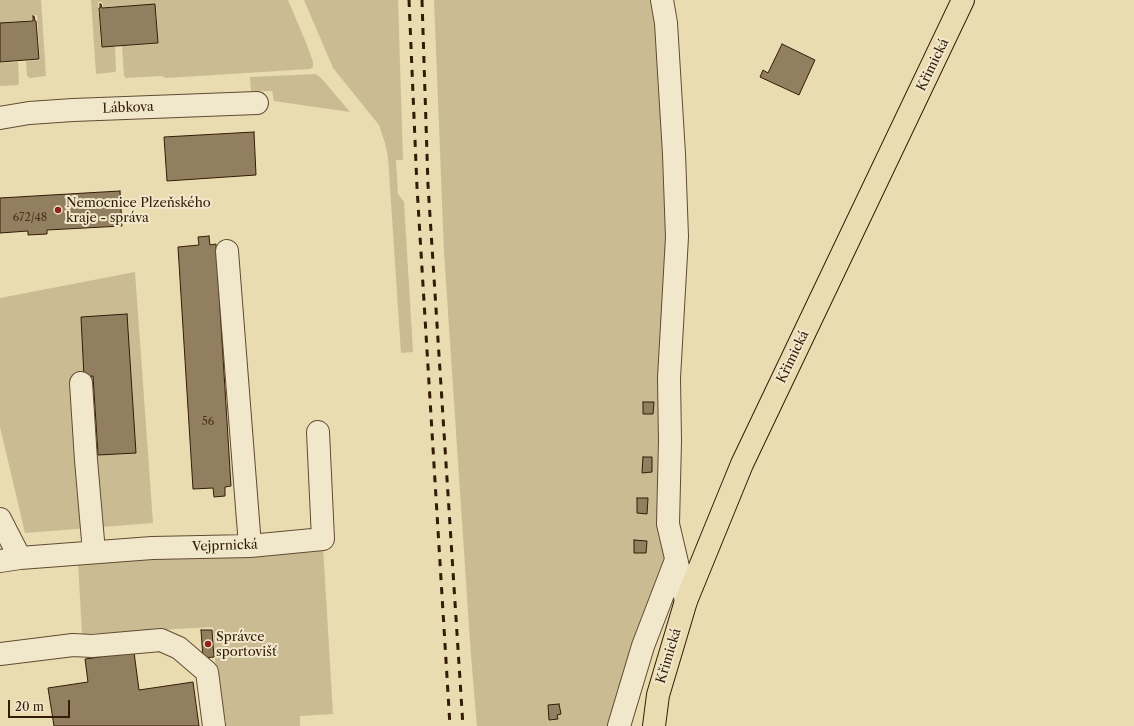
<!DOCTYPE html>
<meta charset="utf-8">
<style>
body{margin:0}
#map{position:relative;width:1134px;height:726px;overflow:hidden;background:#e9dcb0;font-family:"Libre Caslon Text",serif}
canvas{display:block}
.scale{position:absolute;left:8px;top:700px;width:62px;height:18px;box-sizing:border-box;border:2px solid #341b07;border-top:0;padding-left:5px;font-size:12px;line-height:14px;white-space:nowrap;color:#341b07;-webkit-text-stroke:3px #f1e8cc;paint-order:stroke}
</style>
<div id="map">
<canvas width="1134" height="726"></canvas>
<div class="scale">20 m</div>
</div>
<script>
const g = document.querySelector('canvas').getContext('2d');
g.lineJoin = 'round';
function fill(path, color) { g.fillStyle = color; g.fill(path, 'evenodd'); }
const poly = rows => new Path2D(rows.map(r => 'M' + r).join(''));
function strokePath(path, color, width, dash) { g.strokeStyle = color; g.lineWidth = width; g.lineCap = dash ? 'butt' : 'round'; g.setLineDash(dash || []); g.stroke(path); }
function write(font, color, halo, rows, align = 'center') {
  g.font = font + ' "Libre Caslon Text",serif'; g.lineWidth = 4; g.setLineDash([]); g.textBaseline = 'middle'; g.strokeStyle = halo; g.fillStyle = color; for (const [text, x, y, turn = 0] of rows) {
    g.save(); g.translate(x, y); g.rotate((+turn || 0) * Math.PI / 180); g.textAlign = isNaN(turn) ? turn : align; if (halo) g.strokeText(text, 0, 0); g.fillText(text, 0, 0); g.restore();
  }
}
fill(poly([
 [0,0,41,0,46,76,30,78,27,76,26,61,40,60,37,15,33,15,32,20,0,23],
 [91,0,288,0,307,45,313,62,313,67,310,69,166,78,161,76,126,78,124,76,122,46,158,44,156,4,103,7,102,2,98,2,101,47,115,47,116,70,115,72,96,74],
 [304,0,398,0,403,160,396,160,398,194,404,202,413,352,401,353,388,157,385,143,379,125,333,68],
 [434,0,662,0,676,560,619,726,477,726,471,656,444,252],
 [18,62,19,82,18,85,0,86,0,63],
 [316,74,322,79,350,112,274,101,272,91,251,91,250,77],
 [135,272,153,523,25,533,0,427,0,298],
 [323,547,333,714,300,716,300,726,226,726,226,720,219,721,213,627,82,634,78,561]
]), '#cabb93');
const building = poly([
 [100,4,101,4,102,8,155,4,158,43,102,47,99,8,100,8,100,4],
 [33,16,34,16,35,21,36,21,39,59,0,62,0,23,33,21,33,16],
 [782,44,815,60,799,95,760,77,763,70,768,73,782,44],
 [254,132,256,175,167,181,164,137,254,132],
 [120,191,122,226,47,230,47,234,28,235,28,231,0,233,0,198,120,191],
 [209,236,210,245,216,244,231,486,225,487,225,496,214,497,213,488,193,489,178,247,199,245,198,237,209,236],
 [127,314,136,453,98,455,93,376,84,377,81,317,127,314],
 [643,402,654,402,653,414,643,414,643,402],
 [643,457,652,457,652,472,642,473,643,457],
 [637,498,648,498,647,514,637,513,637,498],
 [634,540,647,541,646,553,634,553,634,540],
 [201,630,212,630,214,657,203,658,201,630],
 [134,652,139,690,193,682,199,726,54,726,48,688,88,682,85,659,134,652],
 [559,704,561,714,557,715,558,719,549,720,548,705,559,704]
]);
fill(building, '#927f5f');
strokePath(building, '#341b07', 1);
const minor = poly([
 [662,0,666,23,674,154,677,237,669,378,670,441,668,524,686,601],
 [0,118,29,113,73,110,257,103],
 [227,251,250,546],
 [81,383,86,460,94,552],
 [0,519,20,558],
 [0,561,20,558,152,548,250,546,323,539,318,432],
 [0,654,73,645,92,646,161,640,179,648,207,672,214,726],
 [619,726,643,646,676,560]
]);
const major = poly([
 [654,726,658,695,686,601,742,464,963,0]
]);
strokePath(minor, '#614b31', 24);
strokePath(major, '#341b07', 24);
strokePath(minor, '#f1e8cc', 22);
strokePath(major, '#e9dcb0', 22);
strokePath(poly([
 [409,0,417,187,450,726],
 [422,0,428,185,463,726]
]), '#341b07', 3, [7, 7]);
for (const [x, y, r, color] of [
 [58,210,4,"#8f2418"],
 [208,644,4,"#8f2418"]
]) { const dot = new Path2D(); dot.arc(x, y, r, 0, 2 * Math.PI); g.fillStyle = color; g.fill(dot); strokePath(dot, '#f1e8cc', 1.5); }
write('11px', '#4c341d', null, [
 ["672/48",30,218],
 ["56",208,422]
]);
write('13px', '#341b07', '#f1e8cc', [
 ["Křimická",933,65,-64],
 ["Lábkova",128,108,-2],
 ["Křimická",793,357,-64],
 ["Vejprnická",225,546,-2],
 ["Křimická",669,656,-73]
]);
write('13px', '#341b07', '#f1e8cc', [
 ["Nemocnice Plzeňského",66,203],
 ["kraje - správa",66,218],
 ["Správce",216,637],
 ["sportovišť",216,652]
], 'left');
</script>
